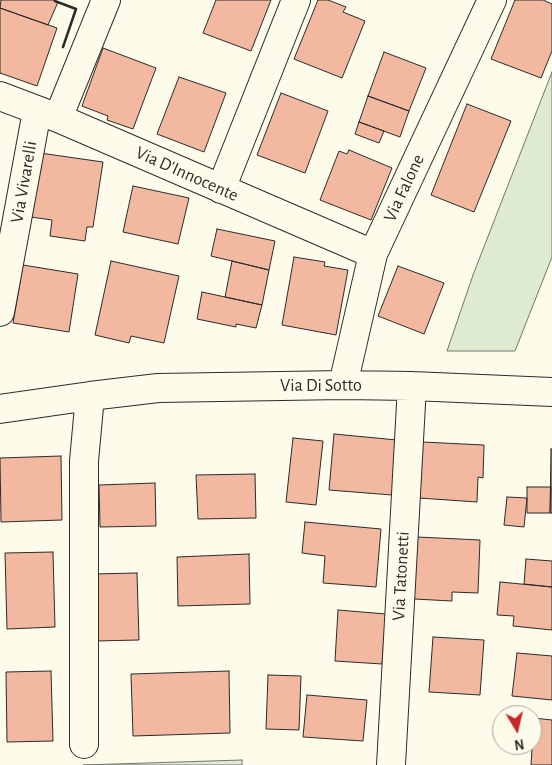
<!DOCTYPE html>
<style>
body{margin:0}
#map{position:relative;width:552px;height:765px;overflow:hidden;background:#fdfbea;font-family:"Alegreya Sans",sans-serif}
canvas{display:block}
.north{position:absolute;left:492px;top:705px;width:50px;height:50px;box-sizing:border-box;background:#fdfbea;border:1px solid #a9a89e;border-radius:50%;rotate:171deg;font-size:14px;font-weight:700;line-height:20px;text-align:center;color:#2b2b2b}
.north::after{content:'';display:block;margin:auto;width:18px;height:22px;background:#c62828;clip-path:polygon(50% 0,100% 100%,50% 72%,0 100%)}
</style>
<div id="map">
<canvas width="552" height="765"></canvas>
<div class="north">N</div>
</div>
<script>
const g = document.querySelector('canvas').getContext('2d');
g.lineJoin = 'round';
function fill(path, color) { g.fillStyle = color; g.fill(path, 'evenodd'); }
const poly = rows => new Path2D(rows.map(r => 'M' + r).join(''));
function strokePath(path, color, width, dash) { g.strokeStyle = color; g.lineWidth = width; g.lineCap = dash ? 'butt' : 'round'; g.setLineDash(dash || []); g.stroke(path); }
function write(font, color, halo, rows, align = 'center') {
  g.font = font + ' "Alegreya Sans",sans-serif'; g.lineWidth = 4; g.setLineDash([]); g.textBaseline = 'middle'; g.strokeStyle = halo; g.fillStyle = color; for (const [text, x, y, turn = 0] of rows) {
    g.save(); g.translate(x, y); g.rotate((+turn || 0) * Math.PI / 180); g.textAlign = isNaN(turn) ? turn : align; if (halo) g.strokeText(text, 0, 0); g.fillText(text, 0, 0); g.restore();
  }
}
const green = poly([
 [552,72,552,257,515,351,447,351,473,275,552,72],
 [242,760,242,765,83,765,242,760]
]);
fill(green, '#deebd1');
strokePath(green, '#74746e', 1);
const building = poly([
 [1,0,53,0,58,2,48,25,0,8,1,0],
 [216,0,271,0,251,51,203,33,216,0],
 [318,0,328,0,346,7,343,12,365,21,342,78,294,59,318,0],
 [515,0,543,0,552,4,552,51,541,78,491,59,515,0],
 [0,8,57,28,37,86,0,73,0,8],
 [103,48,156,68,133,129,107,120,108,116,82,106,103,48],
 [384,52,426,68,409,111,368,96,384,52],
 [179,77,226,93,204,152,157,134,179,77],
 [281,93,328,111,305,173,257,155,281,93],
 [368,96,409,111,400,137,359,122,368,96],
 [467,104,511,121,474,212,431,195,467,104],
 [359,122,384,131,379,143,355,134,359,122],
 [349,150,392,168,371,220,320,200,339,151,347,154,349,150],
 [40,153,103,162,93,227,87,227,85,241,50,236,52,220,31,217,40,153],
 [133,186,189,198,178,244,123,232,133,186],
 [217,229,275,241,269,270,211,256,217,229],
 [294,257,325,262,324,266,348,270,336,335,282,325,294,257],
 [111,261,179,276,164,343,131,336,129,343,95,335,111,261],
 [232,261,269,270,262,305,225,297,232,261],
 [23,265,78,274,69,332,13,323,23,265],
 [398,266,444,283,424,334,378,316,398,266],
 [202,292,262,305,256,328,236,324,236,327,197,319,202,292],
 [334,434,397,440,392,495,329,490,334,434],
 [293,438,323,441,316,505,286,502,293,438],
 [422,442,484,445,483,478,478,477,477,502,419,498,422,442],
 [551,449,552,449,552,513,550,513,551,449],
 [61,456,62,520,1,522,0,458,61,456],
 [255,474,256,518,198,519,196,475,255,474],
 [155,483,156,526,100,527,99,485,155,483],
 [527,487,551,487,550,513,527,513,527,487],
 [507,497,527,498,524,527,504,525,507,497],
 [305,522,381,529,376,587,323,583,325,556,302,553,305,522],
 [417,537,480,540,478,593,452,592,452,601,414,599,417,537],
 [53,552,55,627,7,629,5,553,53,552],
 [249,554,250,604,178,606,177,557,249,554],
 [526,559,552,561,552,587,524,584,526,559],
 [137,573,139,640,95,641,93,574,137,573],
 [500,582,552,587,552,630,513,626,514,616,497,615,500,582],
 [338,610,386,614,382,664,335,661,338,610],
 [433,637,484,640,480,695,429,692,433,637],
 [517,653,552,656,552,700,512,696,517,653],
 [51,671,53,741,7,742,6,672,51,671],
 [229,671,230,733,133,736,131,674,229,671],
 [268,675,301,676,299,730,266,729,268,675],
 [307,695,367,700,363,741,303,737,307,695],
 [534,718,552,720,552,765,531,765,534,718]
]);
fill(building, '#f2b8a0');
strokePath(building, '#2b2b2b', 1);
const minor = poly([
 [0,96,58,118,373,254],
 [58,118,106,0],
 [221,189,296,0],
 [0,312,37,111],
 [343,385,373,254,492,0],
 [0,409,90,396,158,388,343,385,412,386,552,392],
 [84,744,84,461,90,396],
 [391,765,412,386]
]);
strokePath(minor, '#2b2b2b', 30);
strokePath(minor, '#fdfbea', 28);
strokePath(poly([
 [55,1,76,9,63,47]
]), '#2b2b2b', 2.5);
write('18px', '#2b2b2b', '#fdfbea', [
 ["Via D'Innocente",187,174,24],
 ["Via Vivarelli",24,182,-80],
 ["Via Falone",404,188,-65],
 ["Via Di Sotto",321,386],
 ["Via Tatonetti",401,576,-87]
]);
</script>
